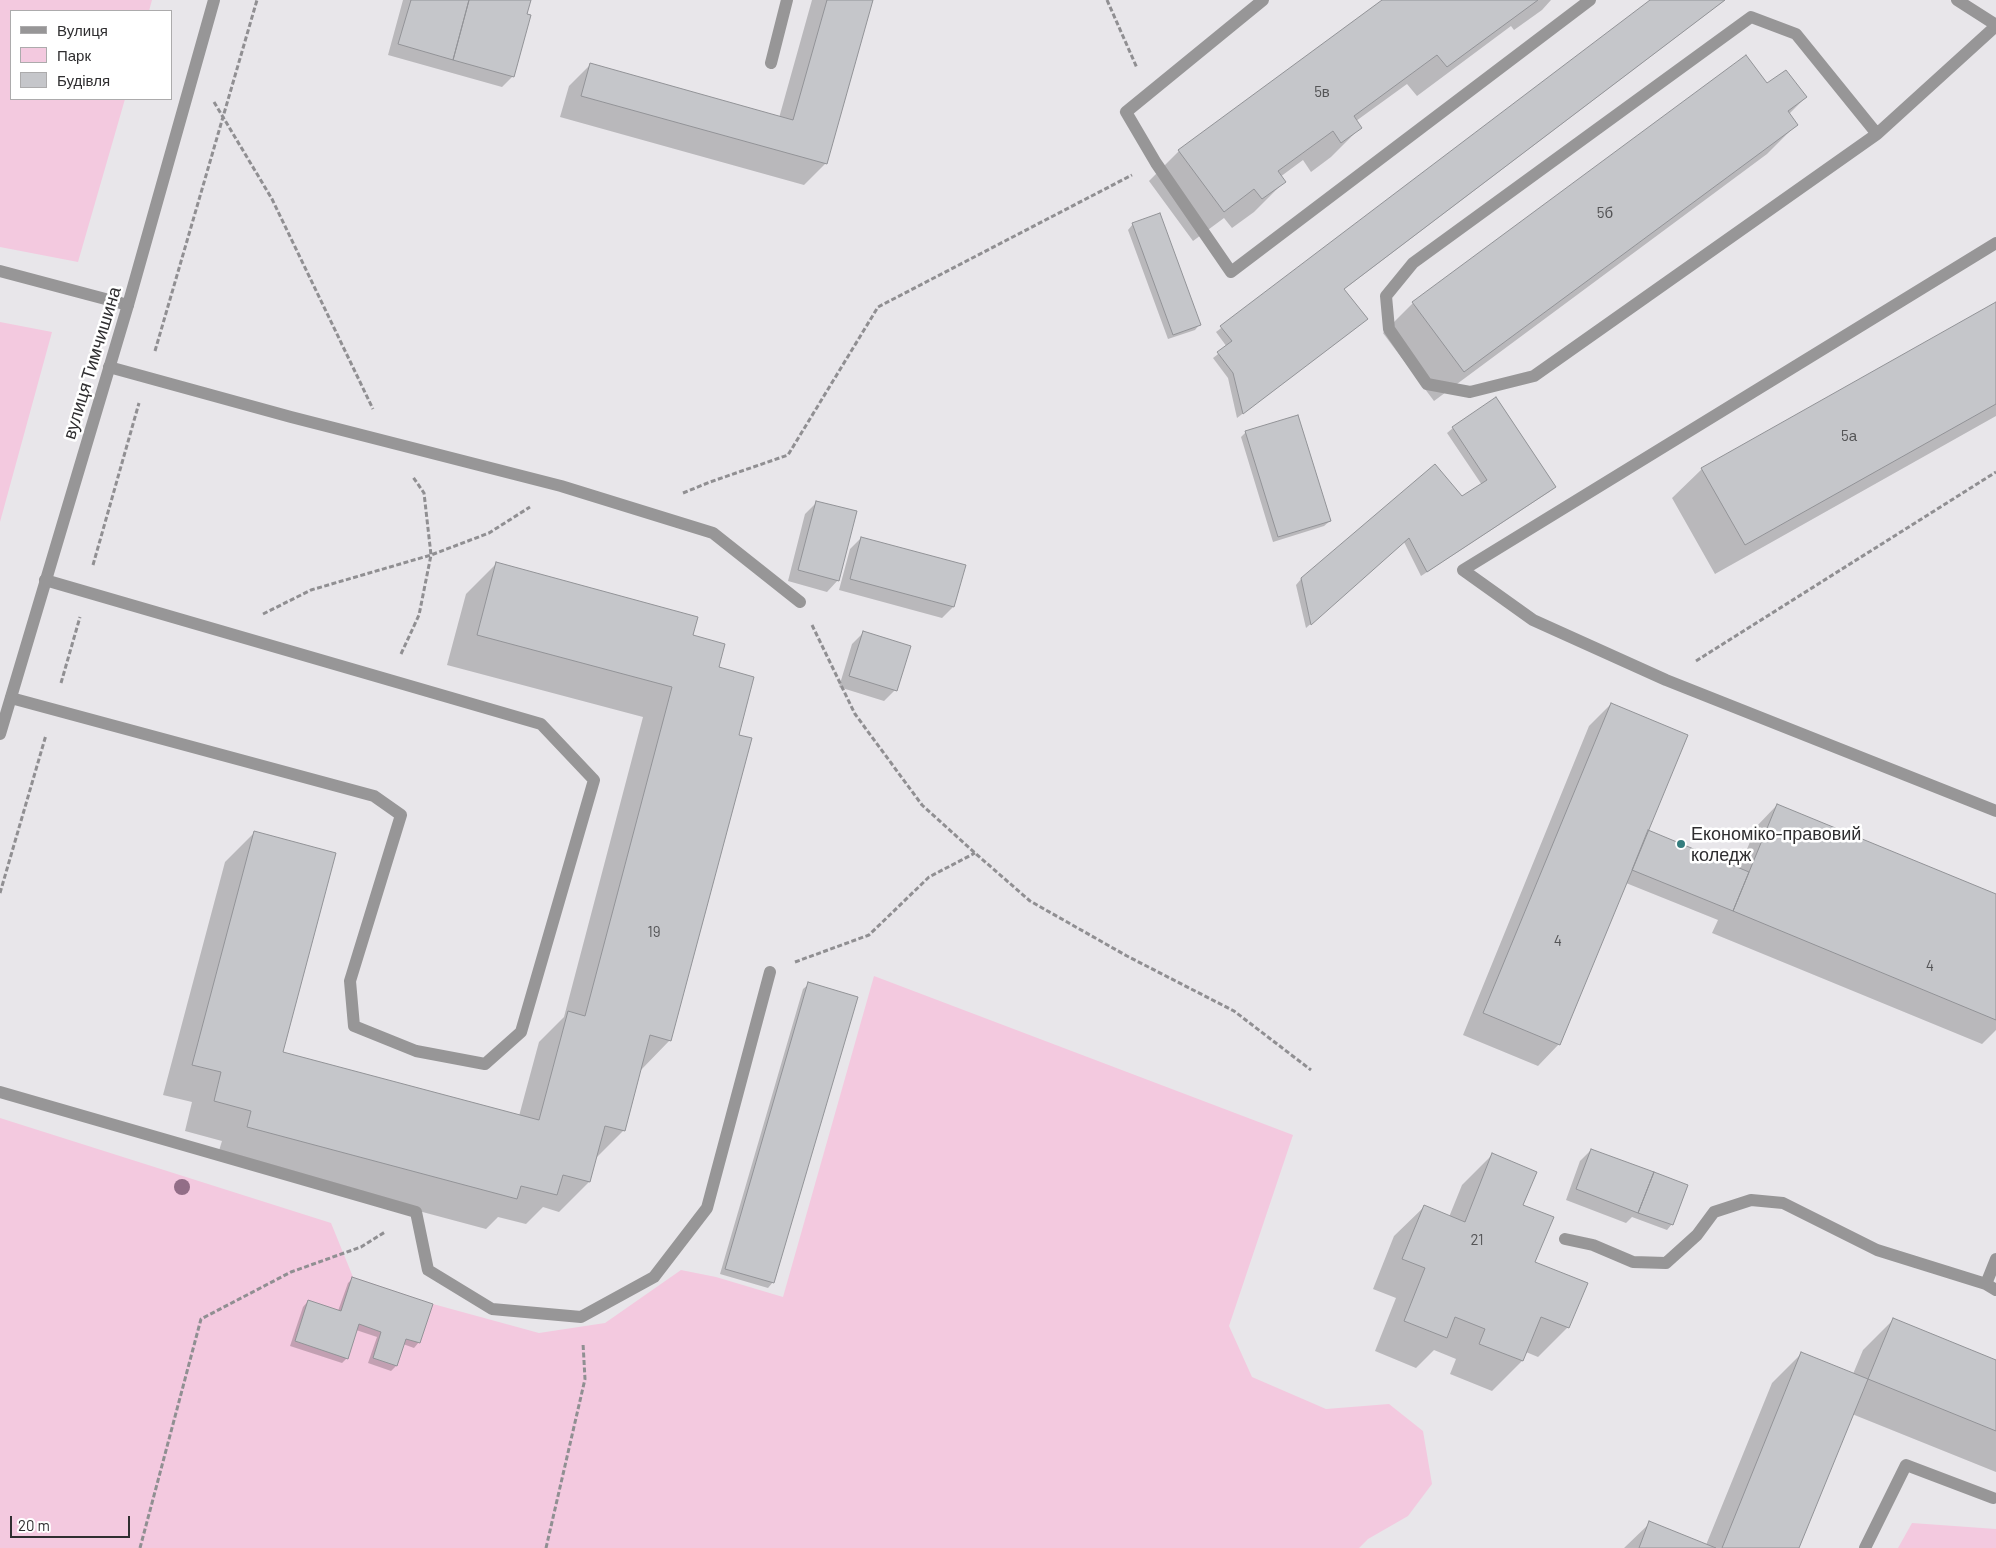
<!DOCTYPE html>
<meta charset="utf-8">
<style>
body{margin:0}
#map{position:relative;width:1996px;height:1548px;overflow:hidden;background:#e8e6ea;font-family:Barlow,sans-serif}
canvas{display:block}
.legend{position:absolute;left:10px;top:10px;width:162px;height:90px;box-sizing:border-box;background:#fff;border:1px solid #acabac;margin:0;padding:6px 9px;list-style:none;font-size:15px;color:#2f2e30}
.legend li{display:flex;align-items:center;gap:10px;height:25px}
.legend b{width:25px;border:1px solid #acabac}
.scale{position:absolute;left:10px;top:1516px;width:120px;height:22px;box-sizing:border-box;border:2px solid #2f2e30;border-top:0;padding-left:6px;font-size:15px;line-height:18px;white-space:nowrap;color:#2f2e30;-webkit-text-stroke:4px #fff;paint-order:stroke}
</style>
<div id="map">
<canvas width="1996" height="1548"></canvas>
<ul class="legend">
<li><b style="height:6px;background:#979697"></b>Вулиця</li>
<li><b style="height:14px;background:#f3c9df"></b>Парк</li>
<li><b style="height:14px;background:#c5c6ca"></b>Будівля</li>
</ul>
<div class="scale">20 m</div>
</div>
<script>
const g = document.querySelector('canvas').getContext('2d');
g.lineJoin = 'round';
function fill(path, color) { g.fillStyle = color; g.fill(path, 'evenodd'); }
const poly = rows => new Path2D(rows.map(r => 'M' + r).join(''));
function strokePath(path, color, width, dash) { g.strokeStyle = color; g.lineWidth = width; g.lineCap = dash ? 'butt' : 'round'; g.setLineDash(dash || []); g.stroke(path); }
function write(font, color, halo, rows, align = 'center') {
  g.font = font + ' Barlow,sans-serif'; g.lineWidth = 5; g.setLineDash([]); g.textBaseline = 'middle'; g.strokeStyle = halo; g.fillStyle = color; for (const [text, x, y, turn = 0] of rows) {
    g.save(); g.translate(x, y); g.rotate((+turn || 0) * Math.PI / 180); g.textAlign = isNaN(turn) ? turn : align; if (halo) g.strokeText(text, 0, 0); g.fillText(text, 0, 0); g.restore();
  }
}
fill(poly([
 [0,0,152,0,149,11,11,11,11,99,125,99,78,262,0,247],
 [0,322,52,332,0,522],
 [874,976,1293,1135,1229,1326,1252,1377,1326,1409,1389,1404,1423,1431,1432,1484,1408,1516,1368,1539,1359,1548,0,1548,0,1118,331,1223,353,1277,433,1304,539,1333,605,1323,681,1270,716,1277,783,1297],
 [1912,1523,1996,1529,1996,1548,1898,1548]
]), '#f3c9df');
fill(poly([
 [403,0,530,0,513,76,502,87,388,55],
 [812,0,872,0,826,163,804,185,560,117,569,86,590,65,779,118],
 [1384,0,1551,0,1542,10,1514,30,1511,26,1417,96,1407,84,1356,121,1361,127,1331,157,1311,172,1303,160,1280,177,1284,182,1254,212,1232,228,1224,218,1193,241,1149,181,1179,151],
 [1652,0,1725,0,1343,290,1361,324,1237,418,1228,378,1213,358,1227,347,1216,332],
 [1767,85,1806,97,1789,114,1796,125,1767,154,1434,401,1383,333,1413,303],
 [1133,224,1200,324,1195,330,1168,339,1128,230],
 [1996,304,1996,416,1715,574,1672,498,1702,469],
 [1453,428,1554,487,1549,492,1421,576,1404,542,1306,628,1296,585,1301,579,1462,497,1482,485,1447,433],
 [1246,432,1330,521,1324,526,1273,542,1241,437],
 [816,503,838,580,827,592,788,581,805,514],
 [861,538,964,565,953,607,942,618,839,590,850,549],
 [496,564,692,636,717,668,737,735,670,1040,640,1071,624,1130,595,1159,589,1182,559,1212,543,1207,526,1224,498,1217,486,1229,217,1157,222,1141,185,1131,192,1102,163,1095,225,862,255,832,282,1053,519,1116,539,1042,564,1017,643,717,447,665,466,594],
 [863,633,895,690,884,701,839,687,852,644],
 [1611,704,1647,831,1739,869,1756,827,1777,805,1996,895,1996,1030,1982,1044,1712,933,1718,920,1626,883,1559,1044,1538,1066,1463,1035,1589,726],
 [809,984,773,1282,768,1288,720,1274,803,989],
 [1591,1150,1672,1224,1667,1230,1632,1217,1626,1223,1566,1200,1580,1161],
 [1492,1155,1522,1206,1534,1263,1568,1327,1538,1357,1526,1352,1522,1361,1492,1391,1450,1374,1456,1359,1434,1350,1416,1368,1375,1351,1396,1298,1373,1289,1394,1236,1424,1207,1449,1217,1462,1185],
 [353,1278,419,1342,414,1348,403,1344,396,1366,391,1371,368,1363,377,1337,356,1330,347,1358,342,1363,290,1346,303,1307,308,1301,338,1311,348,1283],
 [1893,1320,1996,1362,1996,1472,1852,1414,1798,1548,1624,1548,1650,1523,1706,1545,1772,1383,1802,1353,1853,1374,1863,1350]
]), '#0003');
const building = poly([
 [411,0,469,0,453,60,398,44,411,0],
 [469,0,531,0,527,14,531,15,514,77,453,60,469,0],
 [827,0,873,0,827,164,581,96,590,63,793,120,827,0],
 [1382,0,1538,0,1447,67,1437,55,1354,116,1362,128,1341,143,1333,131,1278,171,1286,182,1262,199,1254,189,1224,212,1178,150,1382,0],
 [1650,0,1725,0,1344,289,1368,319,1243,414,1233,373,1217,352,1232,341,1220,326,1650,0],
 [1746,55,1767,83,1786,70,1807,97,1788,111,1798,125,1464,372,1412,302,1746,55],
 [1160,213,1201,325,1173,335,1132,223,1160,213],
 [1996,302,1996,404,1745,545,1701,468,1996,302],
 [1496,397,1556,487,1427,572,1409,538,1311,625,1301,578,1435,464,1462,496,1487,480,1452,427,1496,397],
 [1298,415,1331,521,1278,537,1245,431,1298,415],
 [816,501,857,511,839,581,798,570,816,501],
 [861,537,966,565,954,607,850,579,861,537],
 [496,562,698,617,693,635,725,644,719,667,754,677,739,735,752,738,671,1041,650,1035,625,1131,605,1126,590,1182,563,1175,557,1195,521,1186,517,1199,247,1127,251,1111,214,1101,221,1072,192,1065,254,831,336,853,283,1052,539,1120,568,1011,585,1016,672,687,477,635,496,562],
 [863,631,911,646,897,691,849,676,863,631],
 [1611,703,1688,735,1560,1045,1483,1013,1611,703],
 [1777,804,1996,894,1996,1020,1733,911,1777,804],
 [1648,830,1749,872,1733,911,1632,870,1648,830],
 [808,982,858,997,774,1283,725,1269,808,982],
 [1591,1149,1654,1172,1638,1213,1576,1189,1591,1149],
 [1492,1153,1537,1172,1523,1205,1554,1217,1535,1262,1588,1283,1569,1328,1541,1317,1523,1361,1479,1344,1485,1329,1455,1317,1447,1338,1404,1321,1425,1268,1402,1259,1424,1205,1465,1222,1492,1153],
 [1654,1172,1688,1185,1673,1225,1638,1213,1654,1172],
 [352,1277,433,1304,420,1343,406,1339,397,1366,373,1358,381,1332,359,1324,348,1359,295,1341,308,1300,341,1311,352,1277],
 [1893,1318,1996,1360,1996,1431,1868,1379,1893,1318],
 [1801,1352,1868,1379,1799,1548,1722,1548,1801,1352],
 [1649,1521,1716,1548,1639,1548,1649,1521]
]);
fill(building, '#c5c6ca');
strokePath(building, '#929397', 1);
strokePath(poly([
 [1107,0,1137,68],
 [214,102,272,199,373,409],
 [155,351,257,0],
 [683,493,710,482,788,455,878,307,1132,175],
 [93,565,139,403],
 [263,614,311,590,431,555,489,533,530,507],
 [812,625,855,714,922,805,975,853,1030,901,1127,956,1234,1011,1311,1070],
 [401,654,419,615,431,555,424,493,413,477],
 [1696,661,1996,472],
 [61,683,80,617],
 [0,893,46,735],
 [795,962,869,935,929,877,975,853],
 [140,1548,201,1319,291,1272,361,1247,385,1232],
 [546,1548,585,1379,583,1343]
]), '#908f92', 3, [5, 2.5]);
strokePath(poly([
 [1263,0,1126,112,1156,163,1231,272,1590,0],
 [771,63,787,0],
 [1877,134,1796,34,1751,17,1413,263,1386,296,1389,329,1427,384,1470,392,1534,376,1877,134,1996,26],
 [1996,243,1463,570,1533,620,1666,680,1996,811],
 [0,271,128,305],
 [109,367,291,417,561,486,713,533,800,602],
 [11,698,374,796,401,815,350,981,354,1026,416,1051,485,1064,521,1032,594,780,541,724,45,580],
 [0,1092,416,1212,428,1270,492,1309,581,1317,654,1277,707,1208,770,972],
 [1565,1239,1593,1245,1633,1262,1666,1263,1697,1235,1714,1212,1751,1200,1783,1203,1877,1250,1986,1284,1996,1290],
 [1986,1284,1996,1259],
 [1865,1548,1906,1465,1993,1498]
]), '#979697', 12);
strokePath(poly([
 [1957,0,1996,25],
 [0,734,128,305,214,0]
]), '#979697', 12);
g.fillStyle = '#926e87';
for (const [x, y] of [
 [182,1187]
]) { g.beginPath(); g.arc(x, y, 8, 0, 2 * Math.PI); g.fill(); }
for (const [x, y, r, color] of [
 [1681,844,5,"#347d7e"]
]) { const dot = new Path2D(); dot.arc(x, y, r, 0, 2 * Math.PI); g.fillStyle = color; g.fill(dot); strokePath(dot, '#fff', 2); }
write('15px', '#545456', null, [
 ["5в",1322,92],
 ["5б",1605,213],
 ["5а",1849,436],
 ["19",654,932],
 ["4",1558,941],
 ["4",1930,966],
 ["21",1477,1240]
]);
write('18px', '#2f2e30', '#fff', [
 ["вулиця Тимчишина",92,363,-73]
]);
write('18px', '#2f2e30', '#fff', [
 ["Економіко-правовий",1691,834],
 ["коледж",1691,855]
], 'left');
</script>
